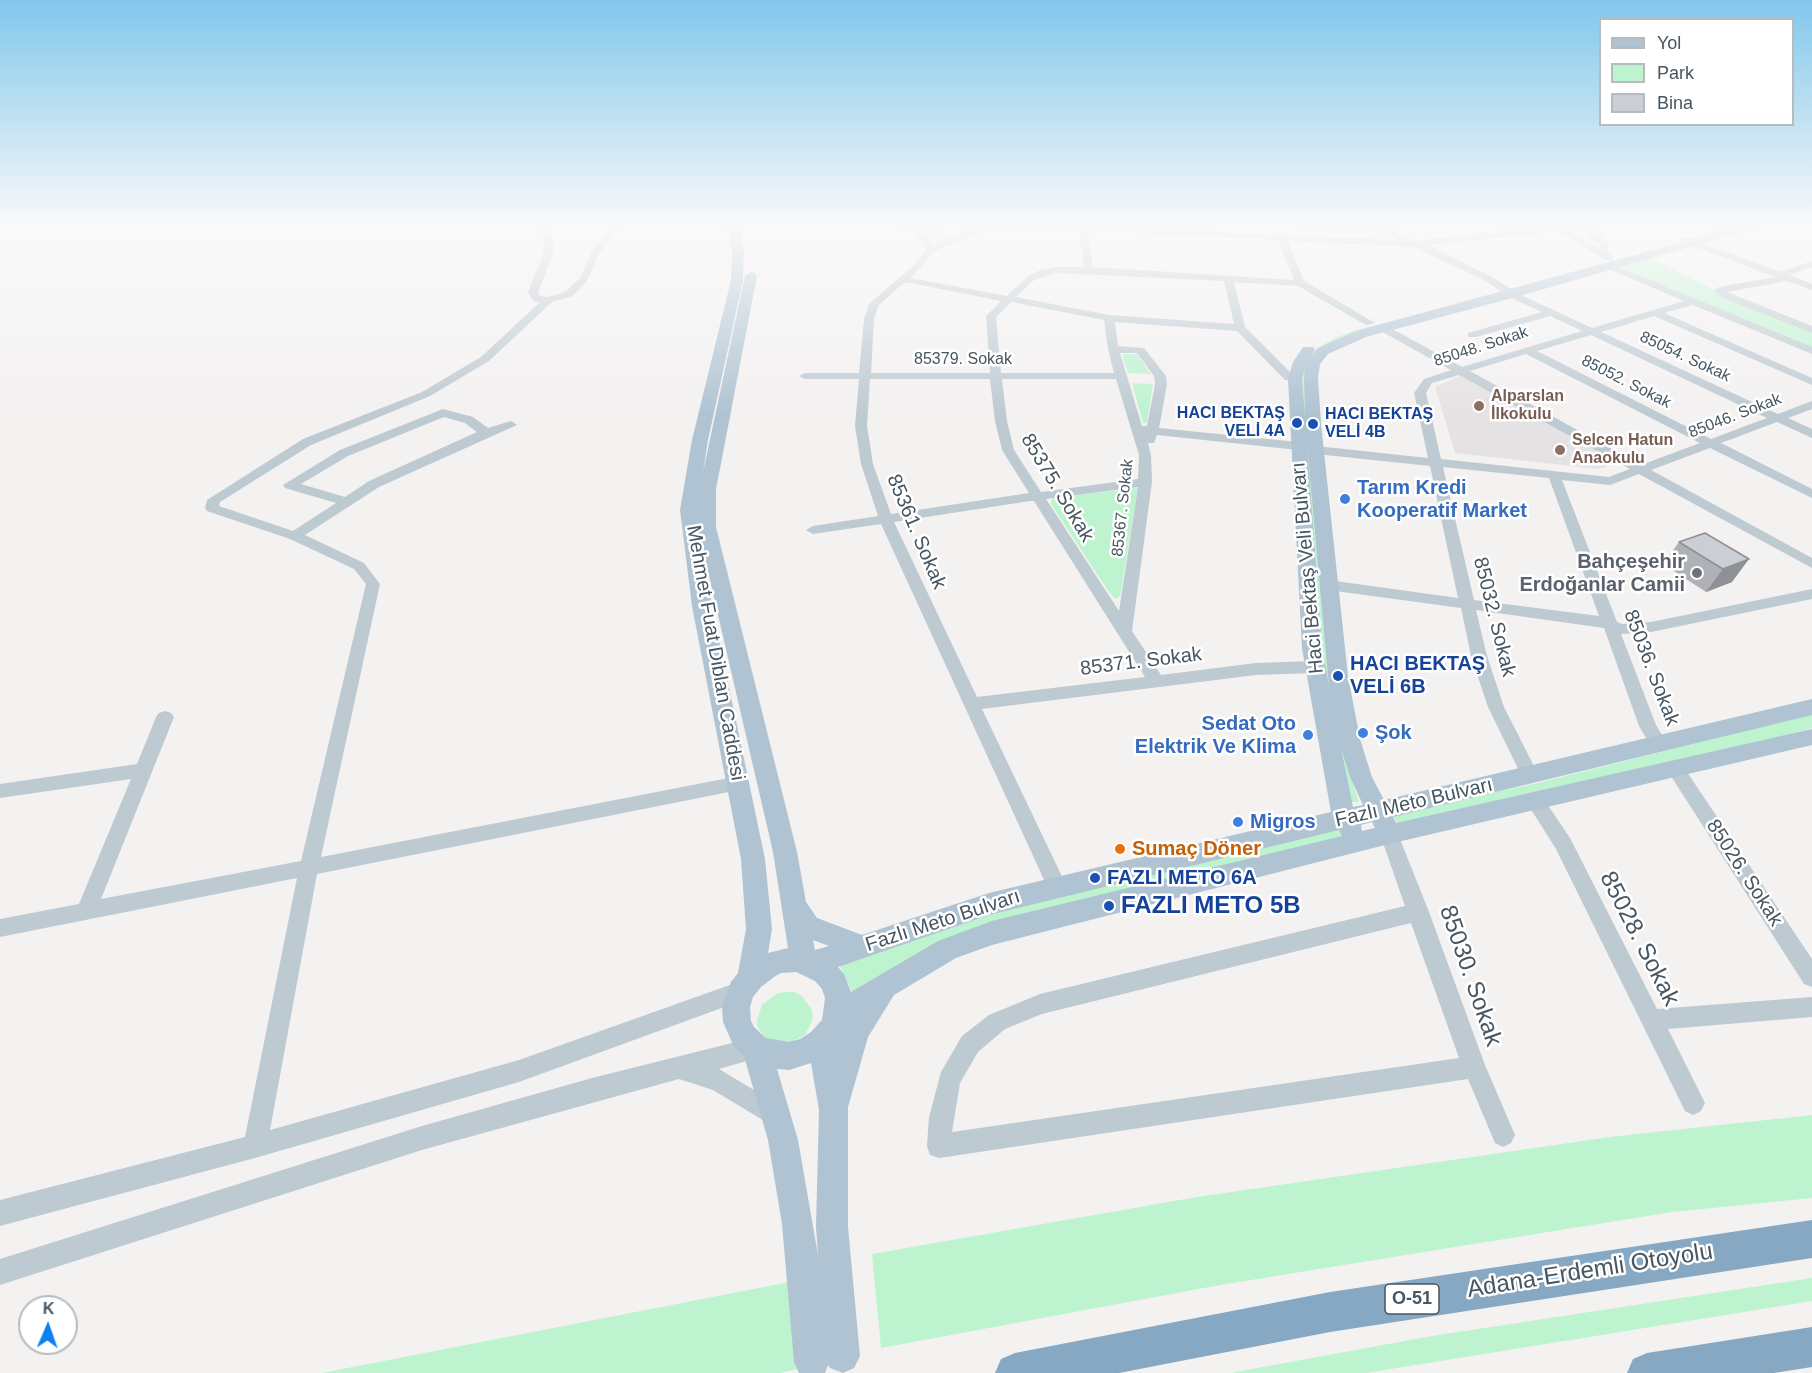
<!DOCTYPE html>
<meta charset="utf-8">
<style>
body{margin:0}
#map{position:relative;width:1812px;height:1373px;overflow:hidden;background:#f4f1f1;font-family:Arial,sans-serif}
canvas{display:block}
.legend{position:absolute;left:1599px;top:18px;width:195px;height:108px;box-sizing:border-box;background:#fff;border:2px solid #b5bbbf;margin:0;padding:8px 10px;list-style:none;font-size:18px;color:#475660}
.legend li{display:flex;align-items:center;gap:12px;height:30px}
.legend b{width:30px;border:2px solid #b5bbbf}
.north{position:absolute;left:18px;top:1295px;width:60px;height:60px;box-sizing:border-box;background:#fff;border:2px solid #b5bbbf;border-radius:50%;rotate:2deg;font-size:16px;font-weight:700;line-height:24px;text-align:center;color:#475660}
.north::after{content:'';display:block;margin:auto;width:21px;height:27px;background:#0b81f4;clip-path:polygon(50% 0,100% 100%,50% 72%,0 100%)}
</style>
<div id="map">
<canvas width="1812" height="1373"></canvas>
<ul class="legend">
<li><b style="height:8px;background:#afc3d2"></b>Yol</li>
<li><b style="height:16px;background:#bdf3cf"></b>Park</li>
<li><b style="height:16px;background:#cbced4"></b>Bina</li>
</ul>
<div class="north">K</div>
</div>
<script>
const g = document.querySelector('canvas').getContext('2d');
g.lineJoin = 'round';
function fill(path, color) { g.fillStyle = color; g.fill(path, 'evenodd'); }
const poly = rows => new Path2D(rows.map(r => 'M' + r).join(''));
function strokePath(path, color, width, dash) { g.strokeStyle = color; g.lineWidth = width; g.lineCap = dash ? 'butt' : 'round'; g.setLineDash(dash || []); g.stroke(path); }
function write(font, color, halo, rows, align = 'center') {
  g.font = font + ' Arial,sans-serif'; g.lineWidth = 5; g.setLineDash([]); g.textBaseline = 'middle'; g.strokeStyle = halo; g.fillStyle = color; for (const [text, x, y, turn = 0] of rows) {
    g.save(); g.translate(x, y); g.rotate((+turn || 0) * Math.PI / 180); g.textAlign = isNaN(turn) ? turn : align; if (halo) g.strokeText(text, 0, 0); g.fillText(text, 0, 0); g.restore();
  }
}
fill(poly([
 [1460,376,1552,424,1618,462,1599,469,1455,453,1435,387]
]), '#e5e2e3');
fill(poly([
 [910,224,947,224,942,240,931,242,920,230],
 [1651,258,1744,305,1812,333,1812,348,1618,267],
 [1498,294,1360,331,1338,339,1315,353,1347,766,1359,802,1351,802,1321,660,1301,376,1312,352,1334,338,1357,330],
 [1122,354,1137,354,1151,374,1128,373],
 [1132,383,1153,384,1147,423,1143,423],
 [1138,488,1120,596,1116,599,1109,592,1051,504,1052,498],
 [1812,714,1812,728,1787,735,1397,823,1392,815,1538,783],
 [1341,828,1346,835,1221,868,979,927,925,949,853,994,839,964,1021,905],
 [784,992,794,992,802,996,812,1010,813,1019,805,1035,787,1044,768,1041,758,1028,757,1020,762,1005,776,994],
 [1812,1115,1812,1198,1672,1212,1220,1285,881,1348,872,1254,1197,1197,1610,1137],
 [1812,1278,1812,1301,1366,1373,1230,1373,1432,1336],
 [795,1281,801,1368,780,1373,322,1373]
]), '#bdf3cf');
fill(poly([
 [539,224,547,224,554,241,553,254,538,292,540,296,548,297,565,292,580,278,593,249,615,224,624,224,600,252,587,281,573,296,552,302,489,361,430,396,311,445,220,502,219,506,293,531,336,503,285,488,283,485,340,450,443,409,473,417,488,428,511,421,517,425,379,487,305,535,364,563,380,584,321,857,739,776,745,778,748,783,745,788,739,790,317,874,270,1130,519,1060,741,981,749,984,752,991,749,998,519,1082,255,1158,0,1226,0,1200,245,1137,297,878,0,937,0,919,79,904,131,779,0,798,0,784,137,764,156,717,159,713,165,711,171,713,174,717,101,899,301,861,366,584,354,569,290,539,207,511,205,508,207,500,303,439,422,392,481,357,540,302,533,301,528,292,543,254,544,241,539,224],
 [444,417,465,423,477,432,369,481,345,497,301,484,348,456,444,417],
 [901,224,911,224,919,228,933,245,963,232,984,226,1008,224,1087,224,1088,226,1397,240,1376,228,1355,231,1301,230,1293,224,1390,224,1386,227,1414,241,1550,227,1548,224,1556,224,1599,248,1600,245,1575,224,1584,224,1608,242,1607,252,1613,256,1613,260,1607,260,1558,232,1428,245,1492,277,1519,294,1592,328,1684,301,1606,268,1606,264,1609,263,1812,347,1812,354,1693,305,1664,313,1812,378,1812,385,1654,316,1601,332,1778,414,1812,401,1812,409,1788,418,1812,429,1812,438,1777,422,1721,443,1812,489,1812,498,1710,448,1651,470,1812,558,1812,568,1639,474,1610,485,1562,480,1617,622,1622,624,1651,622,1812,589,1812,599,1651,632,1621,634,1656,725,1667,743,1664,748,1658,750,1652,748,1639,726,1604,628,1476,610,1487,656,1504,707,1539,776,1536,781,1530,783,1524,781,1488,707,1471,656,1461,608,1328,590,1321,585,1328,580,1458,598,1430,466,1316,454,1310,450,1316,446,1428,458,1414,393,1424,379,1451,370,1379,330,1379,326,1387,326,1462,367,1582,331,1550,316,1476,337,1468,337,1468,333,1542,312,1511,298,1486,281,1413,247,1288,241,1304,281,1375,323,1366,325,1298,286,1234,282,1245,327,1293,375,1299,377,1299,381,1285,380,1237,331,1115,322,1118,346,1144,348,1166,376,1167,384,1159,428,1298,442,1304,446,1298,450,1157,435,1154,443,1148,443,1151,455,1152,482,1132,631,1161,675,1256,663,1314,661,1320,663,1322,667,1320,671,1314,673,1256,675,982,709,1067,887,1064,893,1057,895,1050,893,881,524,813,534,806,530,813,526,878,516,861,464,855,426,859,379,805,379,799,376,805,373,859,373,864,319,869,304,912,267,927,249,913,232,901,224],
 [1019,228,1079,231,1084,267,1056,267,1038,271,1028,276,1007,296,911,278,935,251,985,232,1019,228],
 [1088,231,1278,240,1294,280,1093,267,1088,231],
 [1056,273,1224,281,1234,324,1109,315,1016,297,1034,280,1056,273],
 [905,282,1001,301,986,316,990,373,871,373,874,319,879,305,905,282],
 [1011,302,1104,320,1108,349,1114,373,1001,373,996,317,1011,302],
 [1591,335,1767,418,1711,439,1537,351,1591,335],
 [1120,353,1137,353,1154,376,1155,384,1147,426,1142,426,1120,353],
 [1526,354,1700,443,1641,465,1470,371,1526,354],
 [1459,375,1630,469,1609,477,1441,459,1426,393,1432,383,1459,375],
 [870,379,990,379,995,421,1002,450,1029,493,891,514,873,464,867,426,870,379],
 [1002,379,1116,379,1139,455,1138,479,1041,492,1014,450,1007,421,1002,379],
 [1443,467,1549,478,1599,616,1474,600,1443,467],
 [1138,487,1119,611,1046,499,1138,487],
 [1030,501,1034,501,1145,677,977,697,894,522,1030,501],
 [1721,224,1733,224,1735,226,1731,229,1721,224],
 [1680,237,1686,237,1780,272,1812,261,1812,267,1789,275,1812,284,1812,290,1787,281,1727,292,1812,326,1812,333,1721,297,1714,290,1719,287,1775,277,1680,241,1680,237],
 [1675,761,1681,763,1812,959,1812,987,1804,984,1669,773,1666,768,1669,763,1675,761],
 [1534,793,1541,795,1570,838,1657,1009,1812,997,1812,1017,1668,1029,1705,1103,1701,1111,1693,1115,1685,1111,1556,849,1525,800,1527,795,1534,793],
 [1389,826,1396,829,1398,834,1429,912,1485,1065,1515,1135,1511,1143,1503,1147,1495,1143,1468,1079,939,1158,930,1155,927,1146,929,1117,941,1072,962,1036,989,1015,1040,994,1405,906,1380,834,1382,829,1389,826],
 [1411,923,1459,1058,952,1132,960,1083,978,1052,1005,1029,1042,1014,1411,923],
 [756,1037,764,1040,767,1048,764,1056,719,1069,784,1108,788,1116,784,1124,776,1128,713,1090,679,1079,422,1150,0,1285,0,1259,422,1126,592,1078,756,1037]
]), '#becad1');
fill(poly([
 [727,224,739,224,744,252,743,280,708,440,703,472,745,276,751,272,755,273,757,276,716,489,716,527,797,852,806,902,817,918,862,935,989,893,1331,812,1302,648,1288,379,1293,362,1303,347,1313,347,1315,350,1310,358,1318,348,1356,331,1748,224,1766,224,1764,226,1516,297,1366,337,1328,354,1320,364,1318,378,1321,424,1348,676,1360,739,1372,777,1384,800,1812,699,1812,715,1393,817,1396,823,1812,729,1812,745,1389,844,992,945,956,958,894,995,868,1037,848,1107,848,1227,860,1356,854,1368,843,1373,830,1368,828,1365,825,1373,799,1373,794,1362,782,1224,768,1140,744,1056,734,1047,723,1022,722,1007,731,982,738,973,746,929,741,859,692,606,680,510,692,440,731,280,732,252,727,224],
 [1305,369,1304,378,1305,417,1302,379,1305,369],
 [1307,444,1328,676,1330,691,1322,648,1307,444],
 [703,550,773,852,788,948,768,953,772,929,765,859,712,606,703,550],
 [1341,748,1350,777,1363,805,1353,807,1341,748],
 [1372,822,1375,828,1362,831,1361,825,1372,822],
 [1339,830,1342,836,992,921,938,941,851,992,844,974,838,967,989,915,1339,830],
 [813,940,829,946,815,950,813,940],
 [796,972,815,981,822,989,825,998,822,1020,811,1032,800,1039,789,1042,766,1038,754,1027,751,1021,750,1007,753,997,761,987,774,977,781,973,796,972],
 [811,1063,819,1110,816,1227,818,1255,798,1140,777,1069,789,1070,811,1063]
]), '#afc3d2');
fill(poly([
 [1812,1220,1812,1258,1330,1332,1119,1373,995,1373,1001,1359,1015,1353,1330,1292,1812,1220],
 [1812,1327,1812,1367,1774,1373,1627,1373,1633,1359,1647,1353,1812,1327]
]), '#86a8c3');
fill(poly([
 [1705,533,1732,582,1706,592,1663,564,1679,542]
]), '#afb1b6');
fill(poly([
 [1749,559,1732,582,1706,592,1723,569]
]), '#8e9094');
const building = poly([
 [1705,533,1749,559,1723,569,1679,542,1705,533]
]);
fill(building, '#cbced4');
strokePath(building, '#8e9094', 1.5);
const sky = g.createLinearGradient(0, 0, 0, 416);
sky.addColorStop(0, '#81c7ec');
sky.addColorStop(0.54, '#faf9f9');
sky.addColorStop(1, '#faf9f900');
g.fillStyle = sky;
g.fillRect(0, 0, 1812, 416);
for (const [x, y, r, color] of [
 [1479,406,6,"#8d6e63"],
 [1297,423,6,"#1a4fb4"],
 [1313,424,6,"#1a4fb4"],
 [1560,450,6,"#8d6e63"],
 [1345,499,6,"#3f7fe0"],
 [1697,573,6,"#6b7280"],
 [1338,676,6,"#1a4fb4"],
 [1363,733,6,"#3f7fe0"],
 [1308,735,6,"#3f7fe0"],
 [1238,822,6,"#3f7fe0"],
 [1120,849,6,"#e8710a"],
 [1095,878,6,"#1a4fb4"],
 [1109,906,6,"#1a4fb4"]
]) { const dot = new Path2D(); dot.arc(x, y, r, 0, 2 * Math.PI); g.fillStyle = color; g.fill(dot); strokePath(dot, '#fff', 2); }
write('16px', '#475660', '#fff', [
 ["85048. Sokak",1481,347,-18],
 ["85054. Sokak",1685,357,25],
 ["85379. Sokak",963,360],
 ["85052. Sokak",1626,382,27],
 ["85046. Sokak",1735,416,-21],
 ["85367. Sokak",1123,508,-84]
]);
write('bold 16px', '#785e54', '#fff', [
 ["Alparslan",1491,397],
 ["İlkokulu",1491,415],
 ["Selcen Hatun",1572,441],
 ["Anaokulu",1572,459]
], 'left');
write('bold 16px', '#164399', '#fff', [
 ["HACI BEKTAŞ",1285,414],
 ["VELİ 4A",1285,432],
 ["HACI BEKTAŞ",1325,415,"left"],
 ["VELİ 4B",1325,433,"left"]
], 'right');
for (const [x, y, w] of [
 [1412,1299,54]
]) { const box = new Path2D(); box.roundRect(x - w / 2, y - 15, w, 30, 4.5); g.fillStyle = '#fff'; g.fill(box); strokePath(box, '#475660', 1.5); }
write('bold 18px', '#475660', null, [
 ["O-51",1412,1299]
]);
write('20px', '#475660', '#fff', [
 ["85375. Sokak",1057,488,59],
 ["85361. Sokak",916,532,67],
 ["Haci Bektaş Veli Bulvarı",1308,568,-95],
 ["85032. Sokak",1494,617,76],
 ["Mehmet Fuat Diblan Caddesi",715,653,80],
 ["85371. Sokak",1141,662,-7],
 ["85036. Sokak",1651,668,69],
 ["Fazlı Meto Bulvarı",1414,803,-13],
 ["85026. Sokak",1744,873,57],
 ["Fazlı Meto Bulvarı",943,921,-18]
]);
write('bold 20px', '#366cbe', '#fff', [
 ["Tarım Kredi",1357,488],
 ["Kooperatif Market",1357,511],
 ["Sedat Oto",1296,724,"right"],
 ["Elektrik Ve Klima",1296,747,"right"],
 ["Şok",1375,733],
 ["Migros",1250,822]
], 'left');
write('bold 20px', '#5b616d', '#fff', [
 ["Bahçeşehir",1685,562],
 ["Erdoğanlar Camii",1685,585]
], 'right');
write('bold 20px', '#164399', '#fff', [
 ["HACI BEKTAŞ",1350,664],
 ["VELİ 6B",1350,687],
 ["FAZLI METO 6A",1107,878]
], 'left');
write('bold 20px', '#c56008', '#fff', [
 ["Sumaç Döner",1132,849]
], 'left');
write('bold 24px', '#164399', '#fff', [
 ["FAZLI METO 5B",1121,906]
], 'left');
write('24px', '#475660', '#fff', [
 ["85028. Sokak",1639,939,63],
 ["85030. Sokak",1470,976,71],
 ["Adana-Erdemli Otoyolu",1590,1271,-9]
]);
</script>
